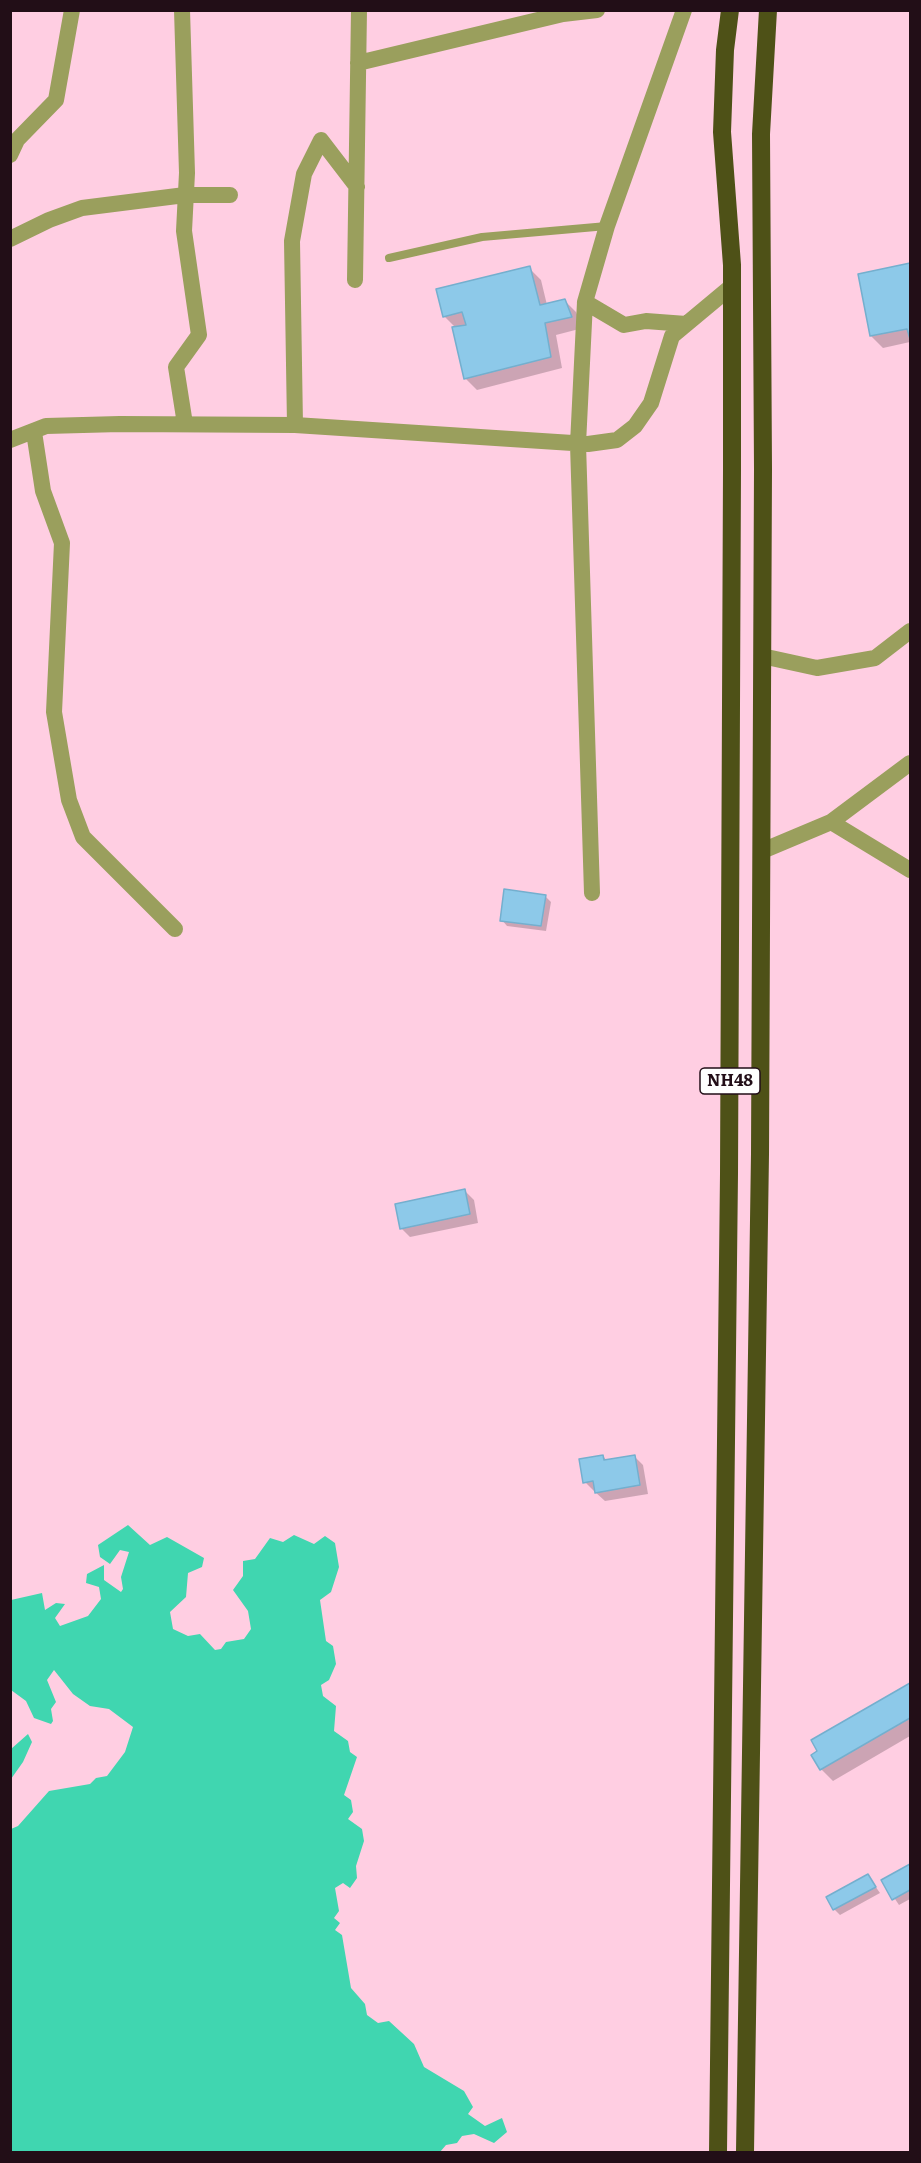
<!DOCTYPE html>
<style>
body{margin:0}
#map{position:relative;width:921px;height:2163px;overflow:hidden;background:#ffcee2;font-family:Literata,serif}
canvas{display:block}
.frame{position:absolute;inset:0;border:12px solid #220e17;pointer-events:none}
</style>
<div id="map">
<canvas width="921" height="2163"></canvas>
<div class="frame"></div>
</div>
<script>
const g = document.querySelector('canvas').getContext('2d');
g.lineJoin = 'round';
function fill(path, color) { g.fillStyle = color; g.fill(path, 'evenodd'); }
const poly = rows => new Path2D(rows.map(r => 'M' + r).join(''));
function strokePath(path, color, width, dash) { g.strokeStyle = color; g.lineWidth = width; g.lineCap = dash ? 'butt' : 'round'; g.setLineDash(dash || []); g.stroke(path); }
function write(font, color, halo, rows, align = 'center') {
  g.font = font + ' Literata,serif'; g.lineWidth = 5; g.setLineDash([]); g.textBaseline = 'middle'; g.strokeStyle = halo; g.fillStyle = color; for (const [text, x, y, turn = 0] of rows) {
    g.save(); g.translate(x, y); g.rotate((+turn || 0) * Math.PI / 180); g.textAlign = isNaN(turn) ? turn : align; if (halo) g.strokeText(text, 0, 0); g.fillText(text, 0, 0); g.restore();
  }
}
fill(poly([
 [128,1525,150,1545,167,1537,204,1558,202,1567,188,1573,186,1597,170,1612,173,1629,188,1636,200,1634,215,1650,221,1649,226,1642,244,1639,251,1629,248,1611,233,1590,243,1576,243,1561,255,1559,270,1538,283,1542,294,1535,314,1544,325,1536,335,1543,339,1567,331,1592,320,1600,326,1641,333,1646,336,1664,329,1680,321,1685,323,1696,336,1706,334,1731,348,1741,350,1752,357,1757,344,1795,351,1800,353,1812,348,1819,362,1829,364,1841,356,1866,357,1878,350,1888,343,1883,335,1888,339,1911,334,1918,340,1923,335,1930,342,1935,351,1988,365,2004,367,2015,378,2023,389,2021,414,2044,424,2067,464,2091,473,2107,468,2114,485,2126,502,2118,507,2132,494,2143,474,2134,462,2136,457,2143,446,2145,440,2152,11,2152,11,1829,18,1826,49,1791,90,1784,96,1778,107,1776,125,1752,133,1727,109,1709,90,1706,73,1694,54,1670,47,1680,56,1702,51,1709,53,1721,51,1724,34,1718,26,1701,11,1690,11,1600,42,1593,45,1610,56,1603,65,1604,55,1618,60,1626,88,1616,101,1599,99,1587,86,1583,87,1574,104,1565,104,1580,121,1592,123,1589,121,1577,129,1552,120,1550,110,1564,100,1557,98,1545],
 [28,1734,32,1742,23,1762,11,1779,11,1749]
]), '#40d6b0');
fill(poly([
 [910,265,910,342,883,348,871,336,859,275],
 [529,268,541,280,547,305,564,300,576,312,583,328,556,335,562,368,477,390,465,378,456,328,444,316],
 [545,896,551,902,546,931,507,926,502,920],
 [465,1191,474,1200,478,1223,410,1237,401,1228],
 [603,1456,607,1461,634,1456,643,1465,648,1494,605,1501,594,1491,585,1482],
 [910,1685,910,1736,833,1781,821,1769,819,1752,813,1741],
 [910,1866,910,1899,899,1905,883,1881],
 [868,1876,880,1893,840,1915,834,1909]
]), '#0003');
const building = poly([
 [910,263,910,339,907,329,870,336,858,274,910,263],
 [530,266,540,305,565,299,572,317,545,323,551,357,464,379,452,327,466,325,462,312,443,317,436,289,530,266],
 [504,889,546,895,541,926,500,921,504,889],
 [465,1189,470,1214,400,1229,395,1204,465,1189],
 [603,1455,604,1460,635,1455,640,1485,595,1493,593,1481,583,1483,579,1459,603,1455],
 [910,1683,910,1718,820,1770,811,1755,817,1751,811,1740,910,1683],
 [910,1864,910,1890,892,1900,881,1880,910,1864],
 [868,1874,876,1887,833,1910,826,1897,868,1874]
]);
fill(building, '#8dc9e9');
strokePath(building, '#74afce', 1.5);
strokePath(poly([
 [389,258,482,237,607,226]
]), '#9a9f5d', 8);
strokePath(poly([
 [182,10,187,173,184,231,199,335,176,367,185,424],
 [684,10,607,226,585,302,624,325,646,321,686,324],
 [358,63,563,14,597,10],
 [10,155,17,140,56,100,72,10],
 [10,239,49,220,82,208,185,195,230,195],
 [355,280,359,10],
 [585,302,578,444,592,893],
 [295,425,292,241,304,174,321,140,357,187],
 [34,432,43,491,62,543,54,712,69,800,83,837,175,929],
 [10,440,46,426,120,424,295,425,588,444,617,440,635,426,651,403,672,336,732,286],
 [762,656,817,668,875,658,910,631],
 [831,822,910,763],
 [762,851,831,822,910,870]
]), '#9a9f5d', 16);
strokePath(poly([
 [718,2152,729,1174,732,470,732,265,722,132,725,50,730,10],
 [745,2152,760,1154,763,469,761,134,768,10]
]), '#4e5117', 18);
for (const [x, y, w] of [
 [730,1081,60]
]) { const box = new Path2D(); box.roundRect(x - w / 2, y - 13, w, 26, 4.5); g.fillStyle = '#fefffe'; g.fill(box); strokePath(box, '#220e17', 1.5); }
write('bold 16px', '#220e17', null, [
 ["NH48",730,1081]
]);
</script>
